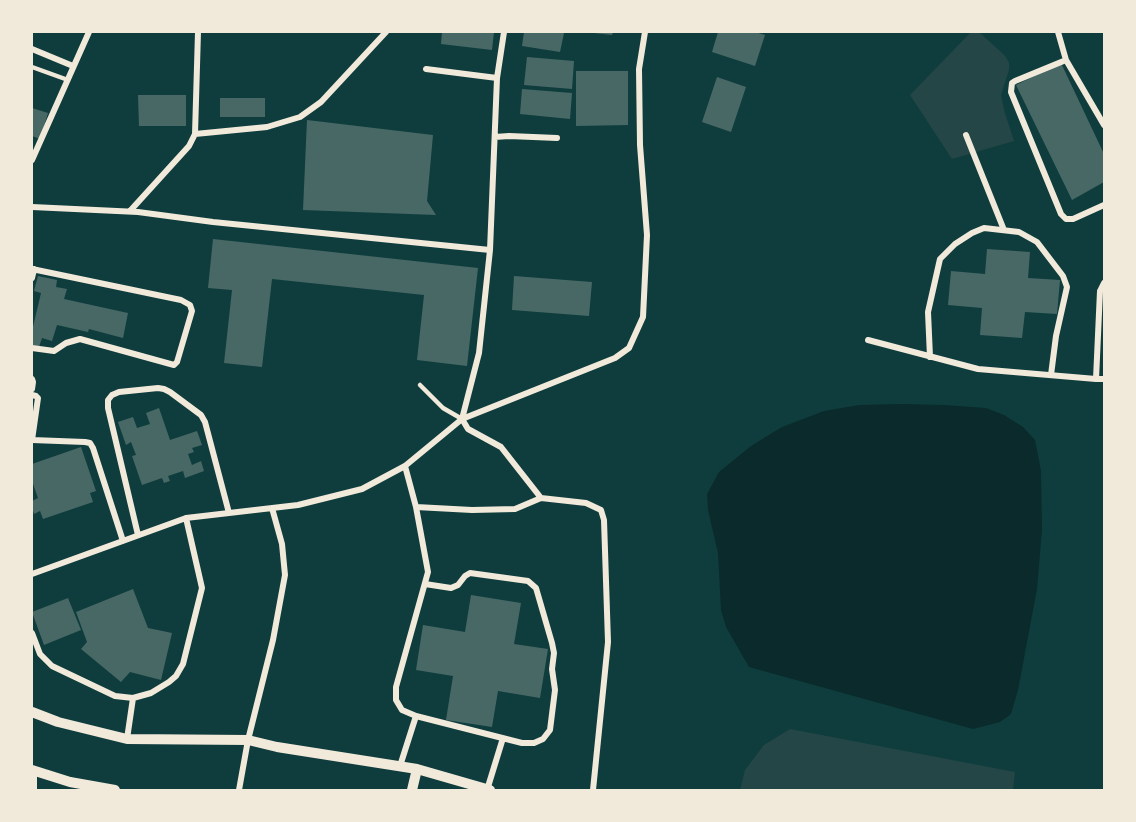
<!DOCTYPE html>
<style>
body{margin:0}
#map{position:relative;width:1136px;height:822px;overflow:hidden;background:#0f3d3e;font-family:"Space Grotesk",sans-serif}
canvas{display:block}
.frame{position:absolute;inset:0;border:33px solid #f1e9da;pointer-events:none}
</style>
<div id="map">
<canvas width="1136" height="822"></canvas>
<div class="frame"></div>
</div>
<script>
const g = document.querySelector('canvas').getContext('2d');
g.lineJoin = 'round';
function fill(path, color) { g.fillStyle = color; g.fill(path, 'evenodd'); }
const poly = rows => new Path2D(rows.map(r => 'M' + r).join(''));
function strokePath(path, color, width, dash) { g.strokeStyle = color; g.lineWidth = width; g.lineCap = dash ? 'butt' : 'round'; g.setLineDash(dash || []); g.stroke(path); }
fill(poly([
 [971,32,979,32,1001,52,1006,57,1009,63,1009,70,1001,95,1004,110,1014,141,952,159,910,95],
 [790,729,1015,772,1013,790,740,790,745,770,764,745]
]), '#244646');
fill(poly([
 [901,404,944,405,986,408,1004,415,1023,427,1035,440,1041,471,1042,530,1037,589,1018,690,1011,714,1000,722,973,729,749,667,726,627,721,610,718,553,708,510,707,494,719,472,751,446,782,427,824,411,859,405]
]), '#0a2a2b');
fill(poly([
 [442,32,494,32,492,50,441,44],
 [524,32,564,33,560,52,522,46],
 [594,32,613,32,612,35,594,33],
 [718,32,755,32,765,35,755,66,712,52],
 [527,57,574,61,572,89,524,85],
 [1061,63,1104,154,1104,182,1072,200,1016,85],
 [576,71,628,71,628,125,576,126],
 [717,77,746,87,731,132,702,122],
 [522,89,572,93,570,119,520,114],
 [138,95,186,95,186,126,139,126],
 [220,98,265,98,265,117,220,117],
 [32,108,48,113,40,139,32,136],
 [307,120,433,135,427,201,436,215,303,210],
 [213,239,478,268,467,366,417,360,424,295,272,279,262,367,224,363,232,290,208,288],
 [987,249,1030,252,1028,278,1060,280,1057,314,1025,312,1022,338,980,335,982,308,948,305,951,271,985,274],
 [38,276,57,280,56,287,67,289,64,299,128,313,123,338,89,329,88,332,57,325,52,341,42,338,39,347,32,345,32,331,41,293,34,291],
 [514,276,592,282,589,316,512,310],
 [159,408,170,440,197,431,202,445,192,448,194,452,188,454,192,465,201,461,204,471,185,478,183,471,168,476,170,481,164,483,162,478,142,485,132,456,136,455,131,442,126,445,118,422,133,417,137,428,150,424,146,413],
 [81,447,96,491,90,493,93,502,43,519,40,511,34,514,32,507,32,501,38,498,32,481,32,464],
 [133,589,148,628,172,633,161,680,130,672,121,682,81,649,87,642,76,612],
 [471,595,521,603,514,644,548,649,540,698,498,691,492,727,446,720,453,676,416,670,423,625,465,632],
 [68,598,81,630,44,645,32,612]
]), '#486865');
strokePath(poly([
 [32,67,68,80],
 [420,385,443,408,462,419]
]), '#f1e9da', 4.5);
strokePath(poly([
 [504,32,497,78,490,250,479,353,462,419,468,429,501,447,541,498],
 [1058,32,1066,60,1104,125],
 [32,49,73,66],
 [1066,60,1015,81,1012,83,1011,92,1061,214,1066,219,1073,219,1104,205],
 [426,69,497,78],
 [195,134,267,127,300,117,321,102,386,32],
 [966,135,1004,230],
 [495,137,509,136,557,138],
 [32,160,89,32],
 [32,207,138,212,213,222,490,250],
 [130,211,189,146,195,134,198,32],
 [32,269,181,300,190,305,192,311,177,362,174,365,80,339,66,343,54,351,32,348],
 [32,278,34,269],
 [868,340,978,369,1096,379,1104,379],
 [930,357,928,312,940,259,955,244,972,233,984,228,1019,232,1037,242,1063,276,1067,287,1056,336,1051,375],
 [32,379,33,382,32,389],
 [1096,379,1100,291,1104,283],
 [32,395,36,396,38,398,32,440],
 [32,440,85,442,90,443,93,448,123,541],
 [405,466,416,507,428,572,396,687,396,700,402,710,416,716,522,743,534,743,543,739,550,730,555,690,552,669,554,653,552,643,536,588,528,581,470,573,465,576,458,585,451,588,425,584],
 [416,507,472,510,515,509,541,498,586,503,601,510,604,520,608,642,593,790],
 [138,535,108,408,108,400,112,395,119,392,158,388,164,389,170,392,201,415,205,422,229,513],
 [32,574,186,518,298,505,362,489,405,466,462,419,615,358,629,348,643,317,647,235,640,145,639,69,645,32],
 [32,633,40,654,52,666,115,696,133,698,151,693,169,682,176,676,183,664,202,588,186,518],
 [127,739,133,698],
 [400,766,416,716],
 [34,790,34,771],
 [239,790,248,740,273,640,285,575,282,544,272,508],
 [487,790,503,738]
]), '#f1e9da', 6);
strokePath(poly([
 [32,712,58,722,127,739,248,740,277,747,417,769,490,790],
 [32,770,70,782,115,790],
 [412,790,417,769]
]), '#f1e9da', 10);
</script>
